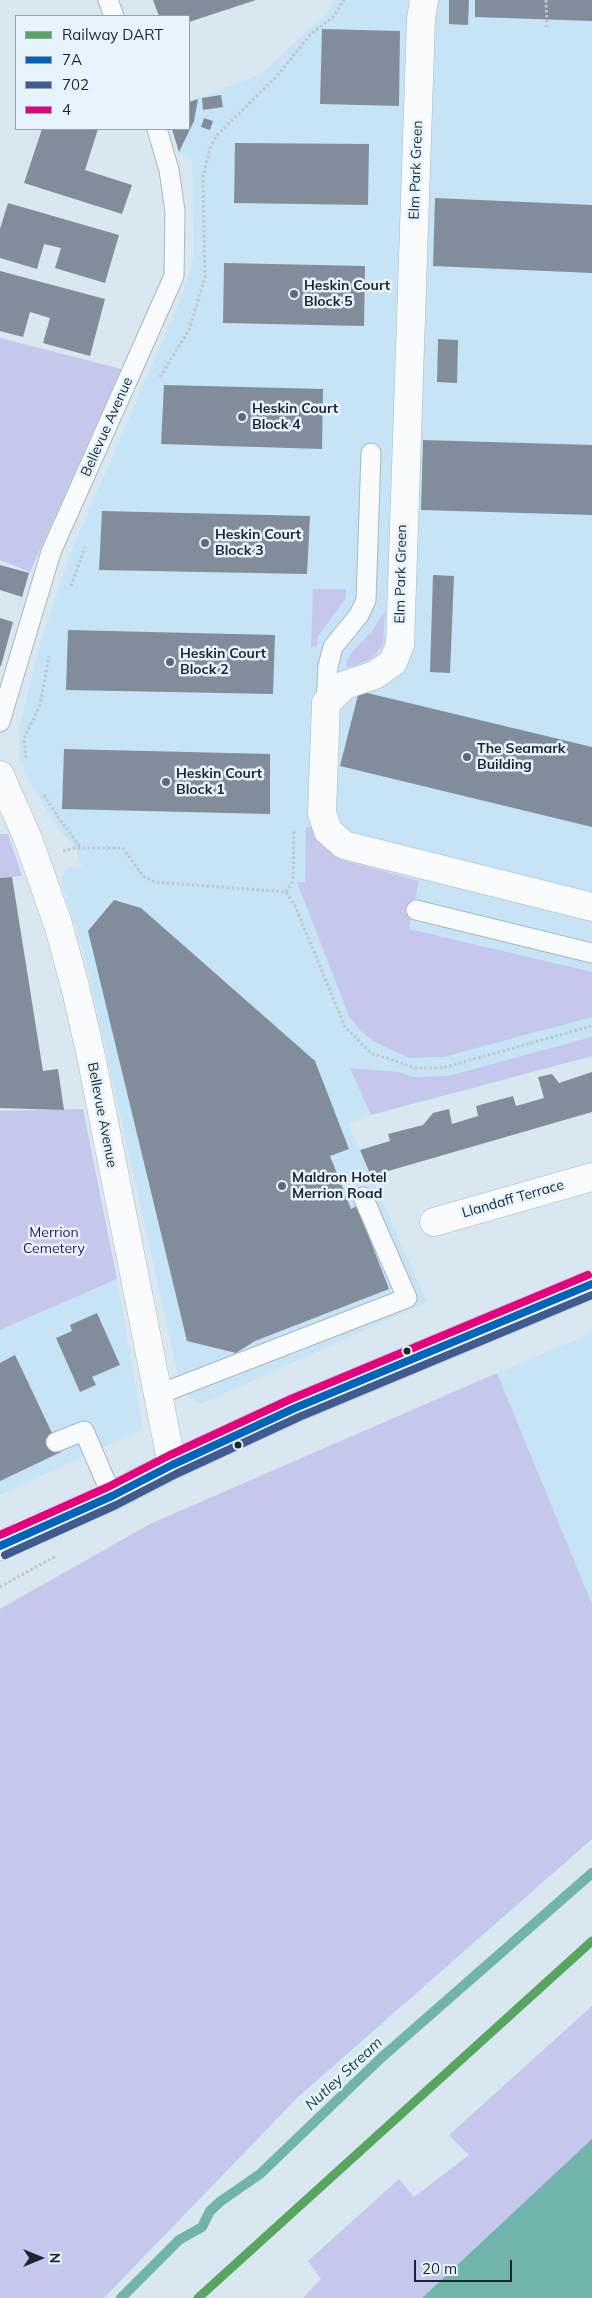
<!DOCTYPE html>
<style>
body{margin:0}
#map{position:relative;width:592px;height:2298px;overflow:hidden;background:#d8e7f0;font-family:Mulish,sans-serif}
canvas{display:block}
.legend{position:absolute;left:15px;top:15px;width:175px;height:115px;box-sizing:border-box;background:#e7f4fd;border:1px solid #95a2ab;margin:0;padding:6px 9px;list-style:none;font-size:15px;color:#1a272f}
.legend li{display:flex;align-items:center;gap:10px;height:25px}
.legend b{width:25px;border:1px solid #95a2ab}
.north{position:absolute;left:15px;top:2233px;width:50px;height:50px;-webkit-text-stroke:4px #e7f4fd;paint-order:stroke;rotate:90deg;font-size:14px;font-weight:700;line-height:20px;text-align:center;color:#1a272f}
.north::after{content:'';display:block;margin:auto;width:18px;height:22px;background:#1a272f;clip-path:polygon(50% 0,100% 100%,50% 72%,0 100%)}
.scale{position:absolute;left:414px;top:2260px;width:98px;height:22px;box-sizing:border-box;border:2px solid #1a272f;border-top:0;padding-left:6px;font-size:15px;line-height:18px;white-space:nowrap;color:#1a272f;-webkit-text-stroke:4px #e7f4fd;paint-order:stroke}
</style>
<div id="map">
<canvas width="592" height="2298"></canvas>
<ul class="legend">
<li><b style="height:6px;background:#58a55f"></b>Railway DART</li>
<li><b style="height:6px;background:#0065bd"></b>7A</li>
<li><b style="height:6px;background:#3f5b92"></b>702</li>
<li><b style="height:6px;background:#e5007d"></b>4</li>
</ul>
<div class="north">N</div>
<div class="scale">20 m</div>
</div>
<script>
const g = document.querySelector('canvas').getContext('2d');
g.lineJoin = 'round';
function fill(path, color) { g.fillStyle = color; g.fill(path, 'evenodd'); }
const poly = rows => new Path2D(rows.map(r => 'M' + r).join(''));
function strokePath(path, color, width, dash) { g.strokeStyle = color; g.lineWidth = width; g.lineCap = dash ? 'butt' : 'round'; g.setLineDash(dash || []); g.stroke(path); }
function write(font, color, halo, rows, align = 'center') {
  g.font = font + ' Mulish,sans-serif'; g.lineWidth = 5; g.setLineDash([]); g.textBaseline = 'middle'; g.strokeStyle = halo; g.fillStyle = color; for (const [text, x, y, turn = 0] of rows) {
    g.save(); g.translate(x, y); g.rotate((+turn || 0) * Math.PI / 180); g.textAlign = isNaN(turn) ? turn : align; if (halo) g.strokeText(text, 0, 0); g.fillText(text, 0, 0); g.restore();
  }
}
fill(poly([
 [334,0,592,0,592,1056,371,1115,348,1124,427,1302,201,1404,181,1389,85,956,62,885,62,877,68,867,82,867,75,848,57,827,27,777,19,756,19,729,40,644,71,552,181,299,194,257,192,161,179,152,171,129,189,129,189,102,261,74,326,14],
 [117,1279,143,1429,0,1495,0,1330],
 [592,1333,592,1604,497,1373]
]), '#c6e4f6');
fill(poly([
 [0,338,121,369,30,572,0,560],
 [313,589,346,589,346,598,318,636,317,646,311,647],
 [385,612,383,645,372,658,358,665,347,667,347,661,352,652,372,631],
 [306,827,312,827,323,846,342,860,419,881,409,929,592,972,592,1017,443,1057,409,1058,375,1042,362,1032,349,1016,297,882,305,882],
 [0,834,8,834,22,876,0,878],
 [592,1037,592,1056,371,1115,350,1068,399,1072,413,1077,448,1076],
 [83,1109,117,1279,0,1330,0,1111],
 [497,1373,592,1604,592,1839,298,2097,104,2298,0,2298,0,1609,150,1524],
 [592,2006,592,2298,303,2298,321,2279,308,2261,399,2179,414,2197,469,2155,449,2135]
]), '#c5c7ed');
fill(poly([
 [592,2139,592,2298,422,2298]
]), '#70b4ab');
strokePath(poly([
 [121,2298,179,2240,202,2227,210,2211,221,2201,260,2174,381,2058,592,1873]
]), '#70b4ab', 10);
fill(poly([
 [153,0,256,0,189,22,189,16,159,16],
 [449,0,469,0,468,25,449,24],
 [475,0,592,0,592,21,475,17],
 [322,29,400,31,399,106,320,104],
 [221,95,223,107,203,110,202,98],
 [198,99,194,121,179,152,172,129,189,129,189,102],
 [204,118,213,121,210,130,201,127],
 [42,129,98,129,85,170,132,185,122,214,24,183],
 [235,143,369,144,368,205,234,203],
 [435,198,592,205,592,273,433,266],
 [8,203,119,235,105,283,55,268,61,248,44,244,37,269,0,258,0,229],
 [224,263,365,266,364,326,223,323],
 [0,271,105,299,90,356,43,343,50,318,30,312,23,337,0,331],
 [438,339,458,340,457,383,437,382],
 [164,385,323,389,322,449,161,444],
 [423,440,592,445,592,515,421,510],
 [102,511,310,516,307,574,99,570],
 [0,565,29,573,22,597,0,590],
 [433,575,454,576,450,673,430,672],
 [0,618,13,622,1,666,0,666],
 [68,630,275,635,273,694,66,690],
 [359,691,592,747,592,827,340,766],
 [64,749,270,754,270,814,62,809],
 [12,877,43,1071,58,1069,64,1110,0,1108,0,878],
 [114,900,141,908,315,1061,349,1149,330,1156,351,1209,357,1206,389,1289,255,1341,236,1353,187,1341,88,931],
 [592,1072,592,1112,371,1176,360,1150,390,1141,388,1134,423,1125,433,1113,449,1109,452,1124,478,1116,476,1106,513,1096,516,1106,544,1098,538,1077,552,1074,559,1083],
 [97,1313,120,1365,92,1377,96,1385,80,1392,56,1338,72,1331,70,1325],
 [15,1355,61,1452,0,1481,0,1363]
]), '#828d9b');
const service = poly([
 [108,0,114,16],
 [326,703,328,666,333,647,359,615,366,600,371,453],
 [0,722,51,552,174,276,175,211,169,170,157,129],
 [416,910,592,953],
 [157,1395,407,1298,363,1197],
 [56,1442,84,1431,112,1496]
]);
const minor = poly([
 [424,0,421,20,400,645,393,662,375,675,345,685,326,703,322,813,328,831,344,845,592,907],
 [0,775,28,839,58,924,75,986,91,1056,172,1465],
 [434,1222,592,1177]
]);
const secondary = poly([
 [0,1546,23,1534,112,1496,172,1465,295,1408,592,1284]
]);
strokePath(service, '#aab7bf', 21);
strokePath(minor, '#aab7bf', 29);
strokePath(secondary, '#aab7bf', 29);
strokePath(poly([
 [546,0,547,30],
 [160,377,189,330,205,277,203,177,210,148,217,135,276,77,310,35,333,17,344,0],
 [71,586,85,547],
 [26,758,24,739,40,705,49,656],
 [44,795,58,817,81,848],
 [63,851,75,848,123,848,143,876,155,882,286,892,295,906,345,1027,371,1053,392,1060,415,1068,442,1068,592,1026],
 [286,892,293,881,294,830],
 [0,1587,54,1557,55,1554]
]), '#c0c6c9', 3, [2.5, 2.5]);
strokePath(service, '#f9fbfd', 19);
strokePath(minor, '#f9fbfd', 28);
strokePath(secondary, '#f9fbfd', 28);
strokePath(poly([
 [0,1546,112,1496,172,1465,295,1408,592,1284]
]), '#0065bd', 8);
strokePath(poly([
 [5,1555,116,1505,176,1474,299,1417,592,1295]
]), '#3f5b92', 8);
strokePath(poly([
 [0,1535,108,1487,168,1456,291,1399,588,1275]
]), '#e5007d', 8);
strokePath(poly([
 [198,2298,592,1941]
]), '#58a55f', 9);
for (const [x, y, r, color] of [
 [294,294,5,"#5c6a73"],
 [242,417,5,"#5c6a73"],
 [205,543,5,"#5c6a73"],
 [170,662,5,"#5c6a73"],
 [467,757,5,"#5c6a73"],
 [166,782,5,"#5c6a73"],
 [282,1186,5,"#5c6a73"],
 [407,1351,4.5,"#1a272f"],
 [238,1445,4.5,"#1a272f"]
]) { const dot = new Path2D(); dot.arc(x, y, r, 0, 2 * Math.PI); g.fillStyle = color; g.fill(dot); strokePath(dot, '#e7f4fd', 2); }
write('14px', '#1a272f', '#e7f4fd', [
 ["Elm Park Green",416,170,-88],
 ["Bellevue Avenue",107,427,-66],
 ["Elm Park Green",401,574,-89],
 ["Bellevue Avenue",102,1115,79],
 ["Llandaff Terrace",513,1199,-16]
]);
write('bold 14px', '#1a272f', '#e7f4fd', [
 ["Heskin Court",304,286],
 ["Block 5",304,302],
 ["Heskin Court",252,409],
 ["Block 4",252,425],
 ["Heskin Court",215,535],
 ["Block 3",215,551],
 ["Heskin Court",180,654],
 ["Block 2",180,670],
 ["The Seamark",477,749],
 ["Building",477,765],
 ["Heskin Court",176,774],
 ["Block 1",176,790],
 ["Maldron Hotel",292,1178],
 ["Merrion Road",292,1194]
], 'left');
write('14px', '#2c165e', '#e7f4fd', [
 ["Merrion",54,1233],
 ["Cemetery",54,1249]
]);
write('italic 15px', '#143d36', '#e7f4fd', [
 ["Nutley Stream",344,2074,-43]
]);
</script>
